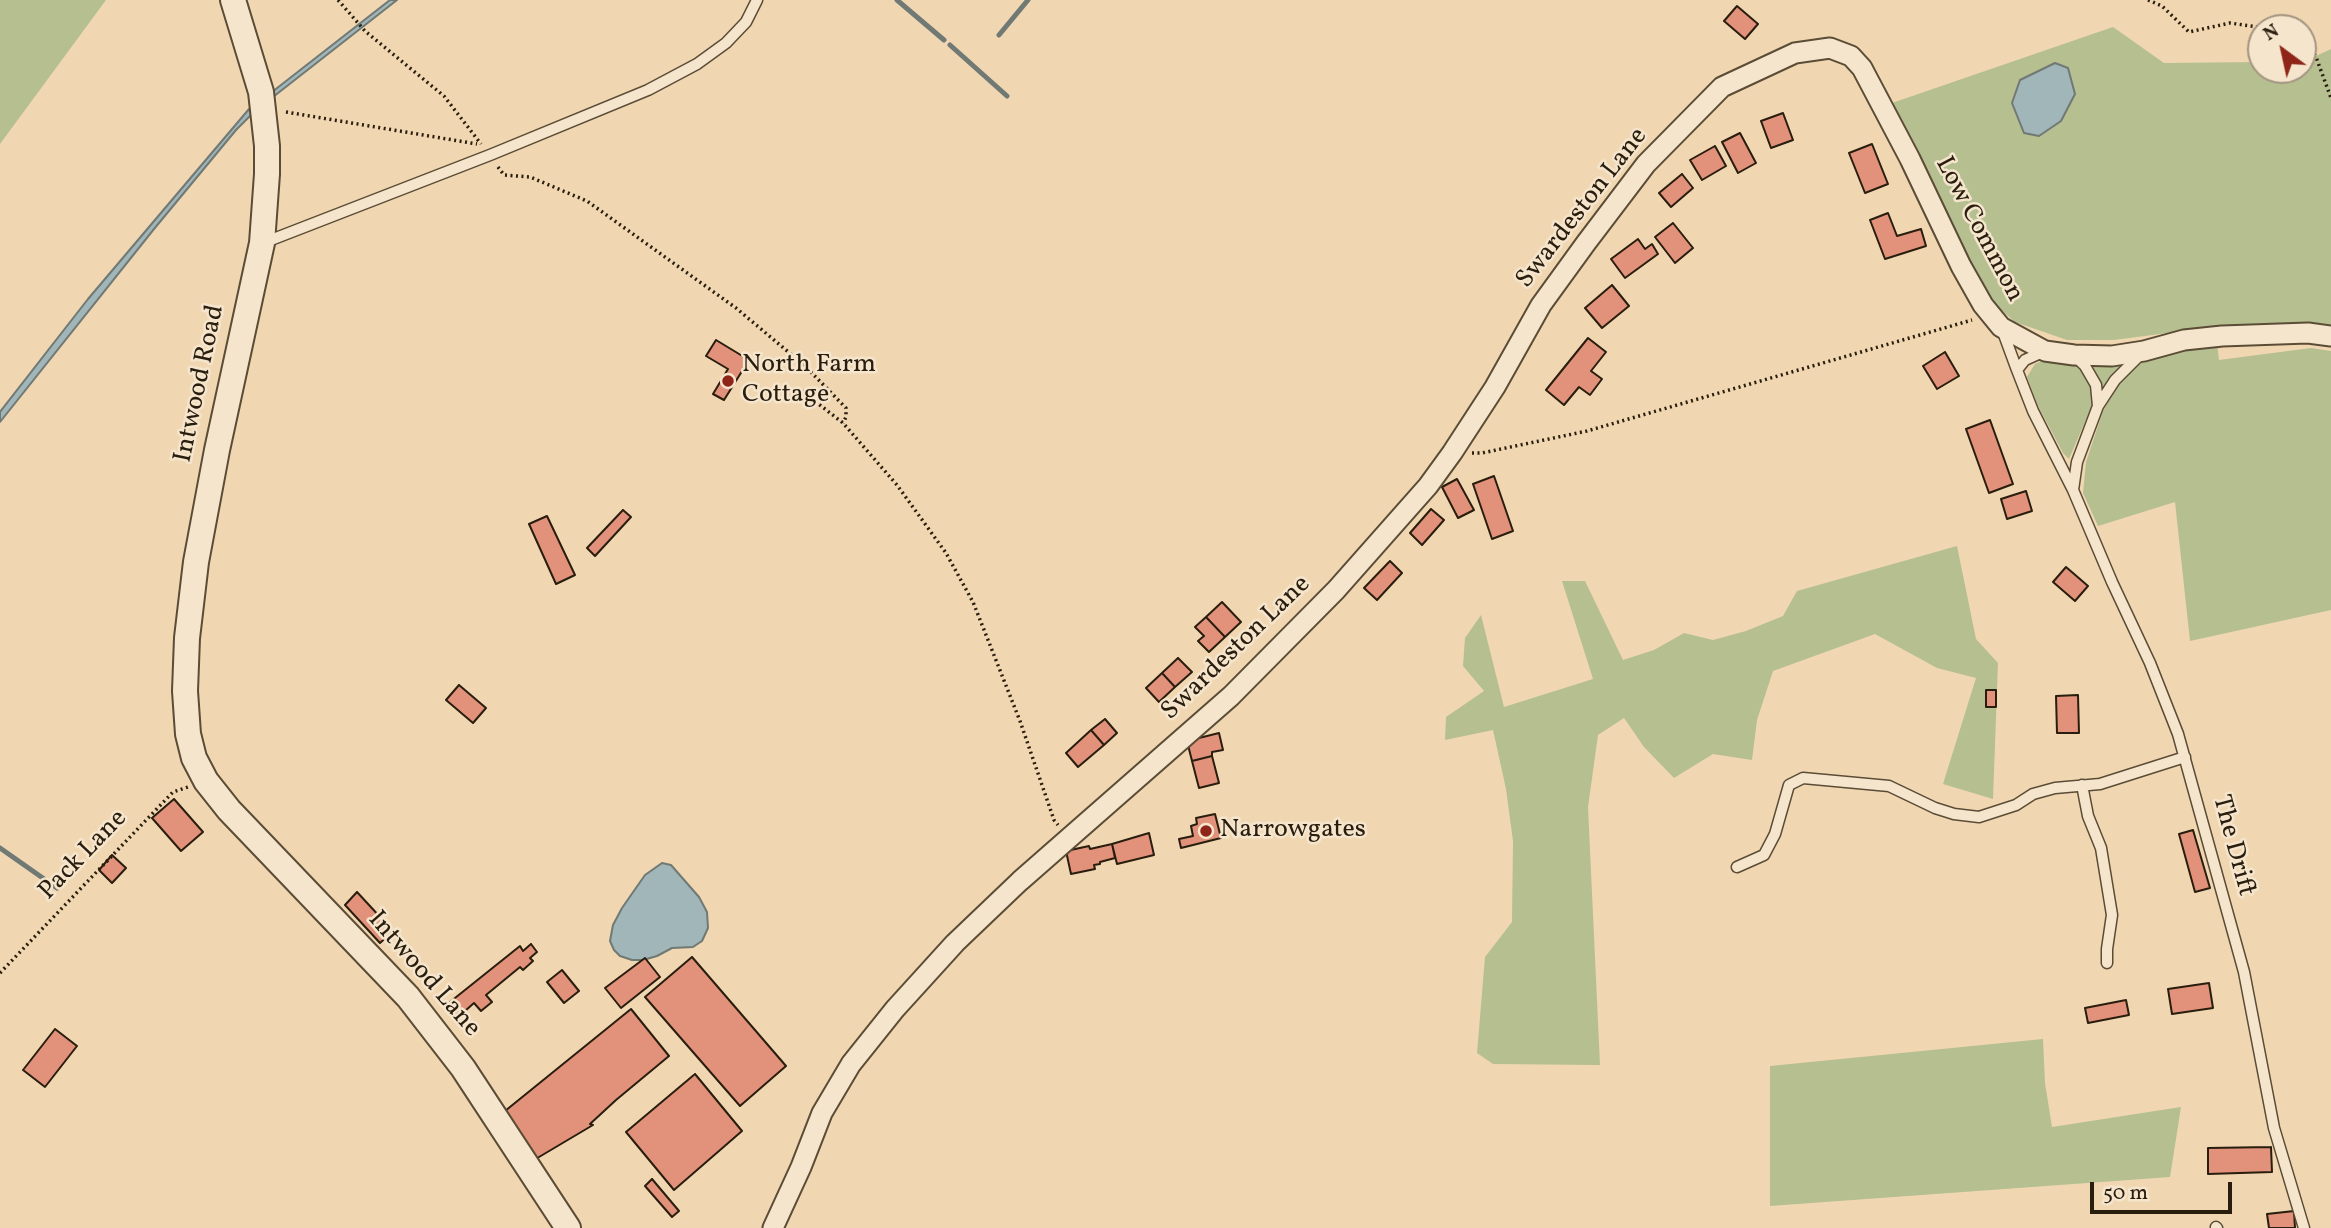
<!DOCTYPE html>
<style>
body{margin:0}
#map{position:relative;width:2331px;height:1228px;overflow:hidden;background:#f0d7b2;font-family:Vollkorn,serif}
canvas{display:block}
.north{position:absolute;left:2247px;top:14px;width:70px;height:70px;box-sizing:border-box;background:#f5e5cd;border:2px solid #a39580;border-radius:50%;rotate:327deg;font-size:19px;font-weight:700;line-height:28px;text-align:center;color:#291d0d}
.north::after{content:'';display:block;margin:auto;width:24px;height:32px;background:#8f2418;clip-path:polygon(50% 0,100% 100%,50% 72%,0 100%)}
.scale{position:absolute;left:2090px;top:1182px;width:142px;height:32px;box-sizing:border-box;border:4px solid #291d0d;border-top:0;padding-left:9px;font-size:21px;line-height:24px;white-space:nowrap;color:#291d0d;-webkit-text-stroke:5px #f5e5cd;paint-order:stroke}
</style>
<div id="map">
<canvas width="2331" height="1228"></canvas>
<div class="north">N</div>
<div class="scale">50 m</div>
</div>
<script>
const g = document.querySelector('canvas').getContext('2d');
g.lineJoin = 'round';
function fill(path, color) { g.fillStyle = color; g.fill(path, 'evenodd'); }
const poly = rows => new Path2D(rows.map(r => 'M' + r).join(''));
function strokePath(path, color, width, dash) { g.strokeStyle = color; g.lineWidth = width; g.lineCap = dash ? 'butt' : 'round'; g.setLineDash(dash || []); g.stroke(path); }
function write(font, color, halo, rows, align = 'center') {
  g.font = font + ' Vollkorn,serif'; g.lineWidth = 5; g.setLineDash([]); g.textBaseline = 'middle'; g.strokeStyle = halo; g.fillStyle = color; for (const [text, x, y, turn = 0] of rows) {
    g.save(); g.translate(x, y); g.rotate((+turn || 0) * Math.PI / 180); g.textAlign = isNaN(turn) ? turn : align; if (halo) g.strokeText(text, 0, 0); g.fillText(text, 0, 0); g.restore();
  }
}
fill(poly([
 [0,0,106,0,0,144],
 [2113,27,2164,63,2261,62,2261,70,2303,70,2303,62,2331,49,2331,326,2304,324,2221,326,2114,340,2067,340,2015,322,1989,299,1919,154,1892,103],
 [2217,342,2219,360,2311,348,2331,351,2331,610,2190,641,2175,502,2098,526,2083,493,2086,462,2103,411,2118,383,2145,359],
 [2049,358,2074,362,2082,368,2092,385,2093,403,2069,459,2063,453,2037,404,2027,377,2035,364],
 [2128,359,2112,376,2102,391,2100,380,2089,363],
 [1957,546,1976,639,1998,663,1993,799,1943,784,1976,678,1937,668,1875,634,1773,671,1757,720,1752,760,1713,754,1674,778,1644,747,1624,718,1598,735,1588,807,1600,1065,1493,1064,1477,1053,1485,957,1512,922,1513,841,1506,789,1493,730,1445,740,1446,717,1484,691,1463,666,1465,638,1481,615,1504,707,1593,679,1562,581,1585,581,1623,660,1654,650,1684,633,1713,640,1746,631,1783,616,1797,591],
 [2043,1039,2045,1083,2052,1127,2181,1107,2170,1177,1770,1206,1770,1066]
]), '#b5bf90');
const water = poly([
 [390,0,397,0,273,97,272,92,390,0],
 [2055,63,2068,68,2075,94,2061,121,2039,136,2024,133,2012,103,2020,80,2055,63],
 [249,109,251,115,236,130,154,229,0,422,0,412,88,299,249,109],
 [662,863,671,865,699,897,707,912,708,928,702,941,693,947,672,948,657,956,643,960,632,960,620,956,614,950,610,941,613,925,622,908,645,875,662,863]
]);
fill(water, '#a1b6b9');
strokePath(water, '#717974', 2);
strokePath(poly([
 [897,0,944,40],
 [999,35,1028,0],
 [950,45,1007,96],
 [0,848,57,888]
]), '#717974', 5);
const building = poly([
 [1737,6,1758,24,1745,39,1724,21,1737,6],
 [1783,113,1793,140,1771,148,1761,121,1783,113],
 [1740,133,1756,163,1738,173,1722,142,1740,133],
 [1872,144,1888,184,1865,193,1849,153,1872,144],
 [1715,146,1726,166,1702,180,1690,160,1715,146],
 [1682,174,1693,188,1671,207,1659,193,1682,174],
 [1888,213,1897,236,1921,229,1926,246,1885,259,1870,220,1888,213],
 [1673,223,1693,248,1675,263,1655,237,1673,223],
 [1638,239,1645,249,1652,244,1658,254,1625,278,1611,259,1638,239],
 [1612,285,1629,306,1602,328,1585,308,1612,285],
 [1588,338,1606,352,1591,371,1602,379,1590,395,1579,387,1564,405,1546,390,1588,338],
 [716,340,749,360,724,400,713,394,728,369,706,356,716,340],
 [1945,352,1959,376,1937,389,1923,366,1945,352],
 [1990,420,2013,484,1989,493,1966,429,1990,420],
 [1494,476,1513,531,1492,539,1473,484,1494,476],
 [1457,479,1474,510,1458,518,1442,487,1457,479],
 [2026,491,2032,511,2007,519,2001,499,2026,491],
 [1431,509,1444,520,1422,545,1410,533,1431,509],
 [623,510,631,517,595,556,587,548,623,510],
 [547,516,575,575,556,584,529,524,547,516],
 [1390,561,1402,573,1377,600,1364,588,1390,561],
 [2066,567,2088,586,2075,601,2053,582,2066,567],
 [1222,602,1241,622,1225,637,1206,617,1222,602],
 [1206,617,1225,637,1209,652,1198,641,1204,636,1195,627,1206,617],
 [1178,658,1192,672,1175,687,1162,673,1178,658],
 [1162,673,1175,687,1159,702,1146,688,1162,673],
 [459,685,486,708,473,723,446,700,459,685],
 [1986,690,1996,690,1996,707,1986,707,1986,690],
 [2078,695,2079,733,2057,733,2056,696,2078,695],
 [1105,719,1117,733,1104,745,1091,730,1105,719],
 [1091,730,1104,745,1078,767,1066,753,1091,730],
 [1219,733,1223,750,1212,752,1212,756,1192,761,1187,741,1219,733],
 [1212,756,1219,783,1199,788,1192,761,1212,756],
 [174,799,203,832,181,851,152,818,174,799],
 [1215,814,1221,838,1181,848,1179,839,1193,836,1191,826,1197,824,1196,818,1215,814],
 [2193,830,2210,888,2195,892,2179,834,2193,830],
 [1149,833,1154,855,1117,864,1112,844,1149,833],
 [1112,844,1115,858,1100,862,1100,864,1094,865,1095,869,1071,874,1066,851,1089,846,1090,849,1112,844],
 [112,855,126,868,112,883,99,870,112,855],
 [357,892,393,931,380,943,345,905,357,892],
 [531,944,537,952,530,958,533,961,523,970,520,967,486,995,492,1002,481,1011,474,1003,456,1019,445,1006,520,946,523,951,531,944],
 [692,957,786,1066,740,1106,645,997,692,957],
 [645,958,660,977,621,1008,605,988,645,958],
 [562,970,579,991,564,1003,547,982,562,970],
 [2209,983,2213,1008,2172,1014,2168,989,2209,983],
 [2126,1000,2129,1015,2088,1023,2085,1008,2126,1000],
 [631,1009,669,1056,616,1100,590,1124,593,1125,534,1160,505,1111,631,1009],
 [55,1029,77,1046,45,1087,23,1070,55,1029],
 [695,1074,742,1131,674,1190,626,1132,695,1074],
 [2271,1147,2272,1172,2208,1174,2208,1148,2271,1147],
 [652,1179,679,1211,672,1217,645,1186,652,1179],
 [2294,1211,2295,1228,2269,1228,2267,1214,2294,1211]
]);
fill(building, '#e2927b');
strokePath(building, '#291d0d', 2);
const service = poly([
 [263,243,490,155,648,90,697,64,726,43,746,22,757,0],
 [2003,332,2017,370],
 [2045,351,2025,360,2017,370,2033,411,2073,490,2077,462,2098,406],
 [2076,357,2085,366,2096,385,2098,406,2115,380,2141,354],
 [2073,490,2112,582,2150,663,2178,734,2244,972,2274,1128,2304,1228],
 [2082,785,2088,816,2101,848,2112,915,2107,949,2107,963],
 [1737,867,1764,855,1775,834,1789,785,1803,778,1889,786,1935,808,1954,814,1979,817,2016,805,2033,794,2055,788,2100,784,2185,757],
 [2216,1227,2217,1228]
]);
const minor = poly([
 [773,1228,801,1167,822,1113,851,1064,895,1009,955,943,1020,881,1231,696,1336,590,1428,486,1452,453,1495,387,1541,305,1586,243,1646,164,1722,87,1795,53,1830,48,1851,56,1862,68,1910,159,1961,266,1983,305,2001,327,2045,351,2074,355,2112,356,2144,351,2184,340,2222,336,2308,333,2331,336]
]);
const tertiary = poly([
 [233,0,261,92,267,146,267,174,262,243,217,450,196,562,187,638,185,691,188,734,194,758,206,781,229,810,408,997,463,1068,568,1228]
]);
strokePath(service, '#5b4c36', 13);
strokePath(minor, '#5b4c36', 23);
strokePath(tertiary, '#5b4c36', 28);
strokePath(poly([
 [338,0,365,31,444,96,481,144],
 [2148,0,2162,6,2189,32,2230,23,2265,28],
 [2303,35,2316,57,2331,98],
 [286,112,477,144],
 [498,167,504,175,530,177,587,201,736,308,805,366,846,408,846,417,843,423],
 [802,391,843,423,897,485,946,553,973,602,1020,721,1054,820,1058,825],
 [1472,453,1482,453,1587,431,1972,320],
 [0,973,173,792,188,787]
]), '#291d0d', 3.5, [2, 3.5]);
strokePath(service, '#f5e5cd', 10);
strokePath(minor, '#f5e5cd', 19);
strokePath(tertiary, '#f5e5cd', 24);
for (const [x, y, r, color] of [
 [728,381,7,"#8f2418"],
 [1206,831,7,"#8f2418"]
]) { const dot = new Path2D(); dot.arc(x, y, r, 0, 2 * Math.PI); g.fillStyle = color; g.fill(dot); strokePath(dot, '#f5e5cd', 2.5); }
write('26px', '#291d0d', '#f5e5cd', [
 ["Swardeston Lane",1583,209,-52],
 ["Low Common",1978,230,62],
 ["Intwood Road",201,384,-78],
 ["Swardeston Lane",1237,649,-44],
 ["The Drift",2232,846,75],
 ["Pack Lane",84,856,-46],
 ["Intwood Lane",423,975,49]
]);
write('26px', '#291d0d', '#f5e5cd', [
 ["North Farm",742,366],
 ["Cottage",742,396],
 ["Narrowgates",1220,831]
], 'left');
</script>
